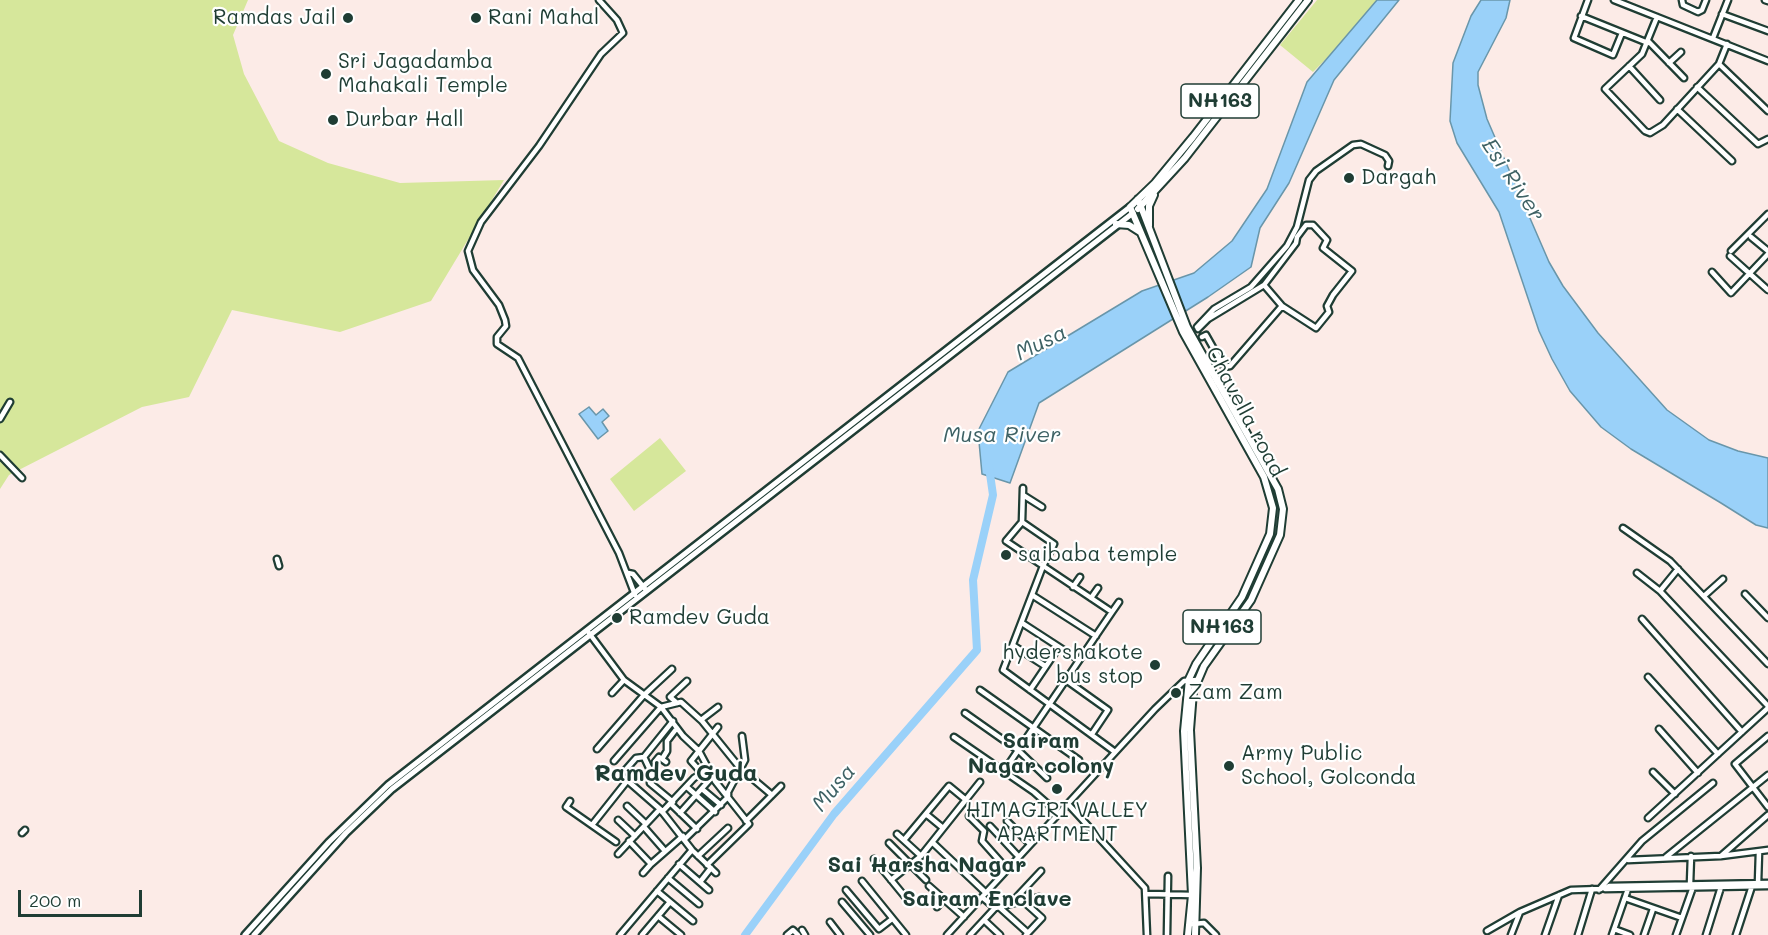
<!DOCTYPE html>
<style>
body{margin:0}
#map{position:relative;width:1768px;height:935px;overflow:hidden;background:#fcebe7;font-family:Mali,sans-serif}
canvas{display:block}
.scale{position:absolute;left:18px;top:890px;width:124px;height:27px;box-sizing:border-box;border:3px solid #1f3d34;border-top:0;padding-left:8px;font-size:18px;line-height:21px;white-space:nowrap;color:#1f3d34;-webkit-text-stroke:4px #fff;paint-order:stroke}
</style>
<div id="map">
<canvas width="1768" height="935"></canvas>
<div class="scale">200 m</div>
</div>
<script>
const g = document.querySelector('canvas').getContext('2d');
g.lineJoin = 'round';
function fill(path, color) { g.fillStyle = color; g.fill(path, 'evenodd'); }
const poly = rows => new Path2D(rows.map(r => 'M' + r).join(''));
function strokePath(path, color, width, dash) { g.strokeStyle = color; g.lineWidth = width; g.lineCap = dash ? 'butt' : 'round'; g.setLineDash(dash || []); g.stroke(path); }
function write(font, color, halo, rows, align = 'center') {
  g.font = font + ' Mali,sans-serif'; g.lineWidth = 4.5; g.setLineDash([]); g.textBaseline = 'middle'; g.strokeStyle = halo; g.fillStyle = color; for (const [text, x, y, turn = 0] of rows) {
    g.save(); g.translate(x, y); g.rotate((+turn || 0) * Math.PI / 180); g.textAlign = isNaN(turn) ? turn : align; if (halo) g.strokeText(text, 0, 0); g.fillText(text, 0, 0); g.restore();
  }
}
fill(poly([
 [0,0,248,0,233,35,244,74,279,141,328,163,400,183,504,180,431,301,340,332,232,310,189,397,142,407,9,475,0,489],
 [1317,0,1377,0,1350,35,1313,72,1280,45],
 [660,438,686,471,634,511,610,479]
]), '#d6e79b');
const water = poly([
 [1377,0,1399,0,1334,80,1289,183,1260,228,1251,267,1208,297,1039,403,1010,483,982,474,978,431,1008,372,1142,291,1194,273,1232,241,1267,189,1307,82,1377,0],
 [1481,0,1510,0,1506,18,1478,72,1478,85,1487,119,1549,262,1563,286,1598,333,1667,410,1709,440,1738,451,1768,458,1768,528,1756,525,1721,503,1631,449,1601,427,1570,391,1552,359,1539,331,1499,212,1457,143,1450,121,1453,63,1471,16,1481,0],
 [589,407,596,415,603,409,609,416,602,422,608,431,598,439,579,414,589,407]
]);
fill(water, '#9ad1f9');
strokePath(water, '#6996aa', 1.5);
strokePath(poly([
 [745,935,834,814,977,650,973,580,993,495,989,467]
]), '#9ad1f9', 8);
const minor = poly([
 [599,0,617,20,623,33,601,54,539,146,481,222,468,251,473,270,499,305,505,320,506,326,497,337,497,344,518,358,619,553,635,595],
 [1588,0,1574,38,1613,55,1622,33],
 [1614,0,1768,61],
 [1682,0,1683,5,1698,12,1702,10,1706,0],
 [1765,0,1768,1],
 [1722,14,1768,31],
 [1581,16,1648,43],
 [1657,17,1642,54,1605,89,1645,131,1650,133,1663,125,1719,64,1727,44],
 [1713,38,1728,0],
 [1648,41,1684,78],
 [1669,63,1681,52],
 [1719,64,1768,111],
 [1629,66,1660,100],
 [1697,87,1758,144,1768,139],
 [1677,109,1732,161],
 [1751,237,1768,251],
 [1731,251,1768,214],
 [1730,256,1768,290],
 [1712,272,1731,293,1768,254],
 [1197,327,1214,309,1251,287,1287,246,1297,227,1309,180,1316,171,1353,145,1361,144,1385,155,1389,161,1388,166],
 [1198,329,1208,319,1264,285,1282,306,1316,328,1329,312,1327,306,1333,295,1352,271,1323,248,1327,240,1313,225,1306,225,1297,237,1296,243,1264,285],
 [1202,337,1206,335,1224,367,1230,366,1282,306],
 [0,419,10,402],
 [0,455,22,478],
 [1023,495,1042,507],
 [1022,522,1054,544,1043,566,1003,670,1115,752],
 [1623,528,1670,561,1768,664],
 [277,559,279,566],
 [628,573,633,574,646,590],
 [1637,573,1660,591,1768,706],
 [1073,587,1080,577],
 [1660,591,1678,569],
 [1745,594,1768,618],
 [1032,595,1096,636],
 [1704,596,1723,579],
 [1091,598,1098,588],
 [1112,612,1119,602],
 [1642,619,1742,732],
 [1022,623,1079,660],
 [589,633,624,680,661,707,683,736,699,751,715,781,749,824,707,865],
 [1014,646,1045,666],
 [1648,677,1718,754],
 [1066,680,1108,710,1092,734],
 [980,690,1079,760],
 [1030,690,1059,647],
 [612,693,624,680],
 [677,703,670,697,687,681],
 [965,713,1019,751,1047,778],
 [701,720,718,707],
 [673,721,644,757,652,774,650,783,673,802],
 [1659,729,1698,773],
 [1768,736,1735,764,1768,807],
 [954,737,1034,792,1058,813],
 [597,749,644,695,672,669],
 [644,757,636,758,621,775,660,809,692,850,716,873],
 [662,759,667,751,667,741,677,728],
 [614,761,661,707,681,702,702,721,740,768,772,795],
 [655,762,659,757,666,762],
 [1004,771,1112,612,1006,541,1022,522,1023,488],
 [701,772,691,761,718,727],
 [1653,772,1675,794],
 [687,787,715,812],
 [702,789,721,805],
 [570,801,566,807,616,842],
 [671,804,697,829],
 [1068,804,1145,888,1147,935],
 [627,806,646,824],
 [662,812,694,778,709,769],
 [680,813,713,776],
 [926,814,943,828],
 [969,816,984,831,982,841,1007,869],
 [1648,818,1768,708],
 [618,820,635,836],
 [746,821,781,786],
 [1007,821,1030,844],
 [592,825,627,781],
 [990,826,1019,857],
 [644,827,665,851],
 [22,833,25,830],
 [897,834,921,856],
 [685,839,728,797,728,792,745,760,742,736],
 [904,840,949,786,966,800],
 [629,841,651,864,683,836],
 [932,842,986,893],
 [889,843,926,880],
 [618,854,660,809],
 [698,856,728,828],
 [1721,856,1768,815],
 [1666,857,1768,775],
 [874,859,906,898],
 [1628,860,1721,856,1768,850],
 [679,864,709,890],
 [643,873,651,864],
 [668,878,699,904],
 [891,880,921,856,980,782],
 [862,881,906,935],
 [700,882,711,868],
 [1758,883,1759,852],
 [1768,883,1609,886,1605,889,1768,886],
 [1690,884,1691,856],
 [929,886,964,917],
 [846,890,879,929,892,919],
 [1599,890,1642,841,1713,783],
 [657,891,693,921],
 [1147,894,1192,895],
 [982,897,995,908],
 [1625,898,1682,918],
 [1022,900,1042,918,1026,935],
 [842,902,870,935],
 [1012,902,1041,871],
 [998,906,1028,933],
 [937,907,944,899],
 [658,916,681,935],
 [984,920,1000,935],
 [830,922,840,935],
 [1192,924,1204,923,1216,935],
 [1614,929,1630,935],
 [802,930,805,935],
 [1487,931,1520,912,1571,890,1601,889],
 [620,935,692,850],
 [642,935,670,902],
 [787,935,793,930,798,935],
 [947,935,1155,709,1184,681,1197,680],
 [970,935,995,908,1039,897],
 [1167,935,1168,876],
 [1511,935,1520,912],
 [1545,935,1559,895],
 [1578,935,1592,889],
 [1612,935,1628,889],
 [1644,935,1653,909],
 [1676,935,1693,887],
 [1706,935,1721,887],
 [1736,935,1752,886]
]);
const major = poly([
 [245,935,329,842,388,785,1130,207],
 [254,935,346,833,392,789,1133,213]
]);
const highway = poly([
 [1138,199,1187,327,1278,489,1283,509,1280,535,1251,600,1204,666,1193,692,1190,730,1197,868,1195,935],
 [1138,209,1185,158,1308,0],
 [1116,224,1129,225,1140,232],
 [1149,226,1149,206,1154,195],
 [1188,935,1192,895,1184,731,1189,679,1196,664,1242,597,1270,534,1273,508,1264,477,1183,332,1130,207,1155,183,1193,137,1299,0]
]);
strokePath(minor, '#1f3d34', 9);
strokePath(major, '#1f3d34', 10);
strokePath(highway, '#1f3d34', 10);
strokePath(minor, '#fff', 4.5);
strokePath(major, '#fff', 5);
strokePath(highway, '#fff', 6);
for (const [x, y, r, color] of [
 [348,18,6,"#1f3d34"],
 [476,18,6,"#1f3d34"],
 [326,74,6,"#1f3d34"],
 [333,120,6,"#1f3d34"],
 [1349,178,6,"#1f3d34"],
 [1006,555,6,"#1f3d34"],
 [617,618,6,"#1f3d34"],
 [1155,665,6,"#1f3d34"],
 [1176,693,6,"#1f3d34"],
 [1229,766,6,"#1f3d34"],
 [1057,789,6,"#1f3d34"]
]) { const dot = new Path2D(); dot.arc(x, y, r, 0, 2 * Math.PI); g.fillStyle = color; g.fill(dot); strokePath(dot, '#fff', 2); }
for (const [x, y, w] of [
 [1220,101,78],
 [1222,627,78]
]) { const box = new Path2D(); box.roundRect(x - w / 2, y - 17, w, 34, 4.5); g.fillStyle = '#fff'; g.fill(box); strokePath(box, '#1f3d34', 1.5); }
write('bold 20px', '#1f3d34', null, [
 ["NH163",1220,101],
 ["NH163",1222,627]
]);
write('21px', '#1f3d34', '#fff', [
 ["Ramdas Jail",336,18,"right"],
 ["Rani Mahal",488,18],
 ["Sri Jagadamba",338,62],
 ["Mahakali Temple",338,86],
 ["Durbar Hall",345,120],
 ["Dargah",1361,178],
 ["saibaba temple",1018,555],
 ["Ramdev Guda",629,618],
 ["hydershakote",1143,653,"right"],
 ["bus stop",1143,677,"right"],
 ["Zam Zam",1188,693],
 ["Army Public",1241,754],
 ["School, Golconda",1241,778],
 ["HIMAGIRI VALLEY",1057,811,"center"],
 ["APARTMENT",1057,835,"center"]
], 'left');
write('21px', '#1f3d34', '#fff', [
 ["Chavella road",1245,412,62]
]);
write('italic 22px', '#3e6265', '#fff', [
 ["Esi River",1513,180,56],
 ["Musa",1041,343,-26],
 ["Musa River",1002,435],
 ["Musa",834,788,-50]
]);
write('bold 22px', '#1f3d34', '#fff', [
 ["Sairam",1041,741],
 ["Nagar colony",1041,766],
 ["Sai Harsha Nagar",927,865],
 ["Sairam Enclave",987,899]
]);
write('bold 24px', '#1f3d34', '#fff', [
 ["Ramdev Guda",676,774]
]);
</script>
